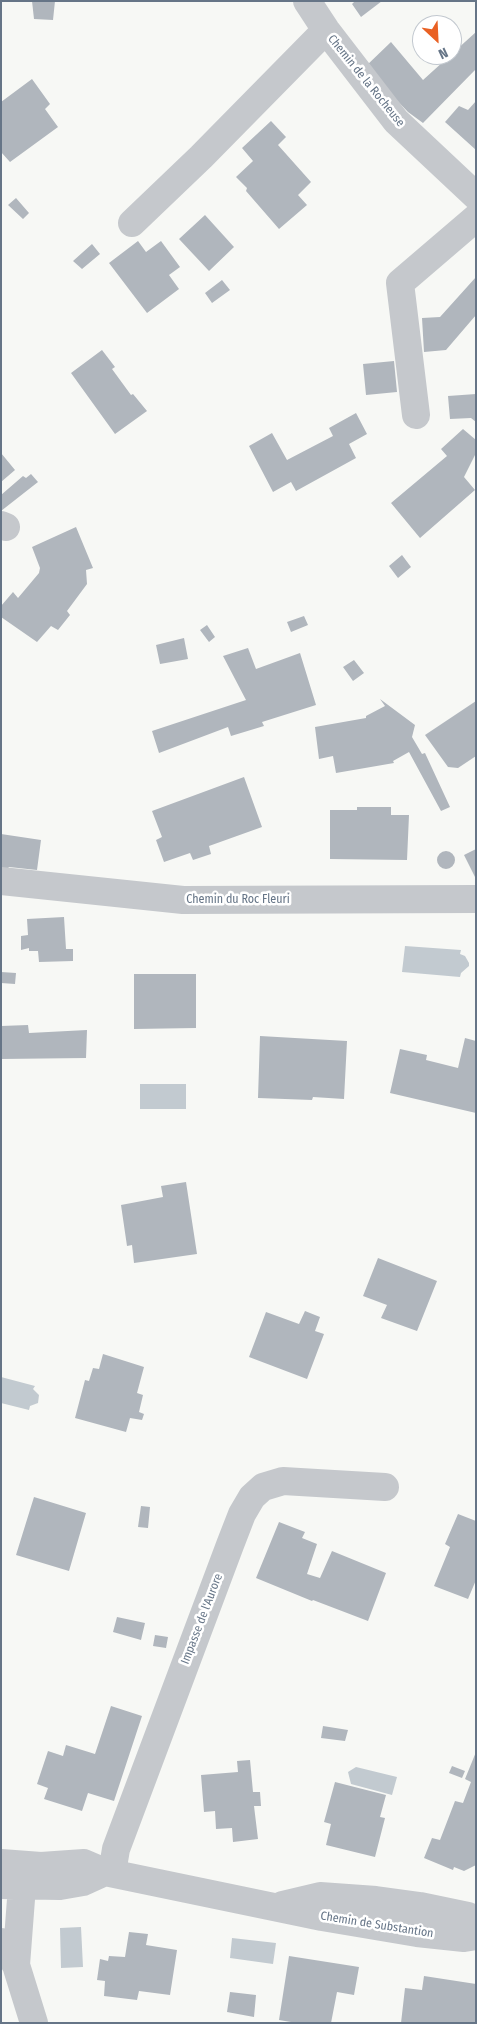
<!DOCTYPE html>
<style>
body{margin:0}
#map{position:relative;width:477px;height:2024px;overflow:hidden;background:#f7f8f5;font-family:"Fira Sans Condensed",sans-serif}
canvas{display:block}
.frame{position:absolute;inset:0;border:2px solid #667587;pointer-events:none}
.north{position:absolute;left:412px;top:15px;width:50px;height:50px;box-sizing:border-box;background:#fff;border:1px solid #c2c8cf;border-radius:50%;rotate:155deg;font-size:14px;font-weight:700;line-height:20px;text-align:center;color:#667587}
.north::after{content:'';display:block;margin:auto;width:18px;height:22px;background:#e96124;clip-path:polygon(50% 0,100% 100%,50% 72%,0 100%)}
</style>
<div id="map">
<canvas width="477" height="2024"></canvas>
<div class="frame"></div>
<div class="north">N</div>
</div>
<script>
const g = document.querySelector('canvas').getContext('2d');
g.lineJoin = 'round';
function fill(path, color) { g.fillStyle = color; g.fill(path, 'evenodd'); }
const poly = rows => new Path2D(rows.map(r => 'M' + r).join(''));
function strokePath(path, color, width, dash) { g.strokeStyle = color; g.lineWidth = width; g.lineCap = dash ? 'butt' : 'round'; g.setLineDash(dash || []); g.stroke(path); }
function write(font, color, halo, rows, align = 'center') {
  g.font = font + ' "Fira Sans Condensed",sans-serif'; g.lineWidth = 5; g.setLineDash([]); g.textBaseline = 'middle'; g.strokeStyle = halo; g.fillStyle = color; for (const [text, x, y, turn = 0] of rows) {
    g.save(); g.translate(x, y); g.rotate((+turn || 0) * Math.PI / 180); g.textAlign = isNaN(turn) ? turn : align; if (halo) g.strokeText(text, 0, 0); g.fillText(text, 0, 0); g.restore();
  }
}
fill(poly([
 [405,946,461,950,460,954,465,956,469,963,469,966,461,973,460,977,402,972],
 [140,1084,186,1084,186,1109,140,1109],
 [1,1377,35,1386,33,1389,39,1395,38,1403,30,1406,29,1410,1,1403],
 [356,1767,397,1777,392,1795,351,1784,348,1772],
 [81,1927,83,1967,61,1968,60,1928],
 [232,1938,276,1943,273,1964,230,1958]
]), '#c2cad0');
fill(poly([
 [32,1,55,1,53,20,34,19],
 [355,1,382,1,361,17,352,4],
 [476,32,476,69,423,123,408,112,365,67,391,42,423,80],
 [32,79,50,104,45,109,58,127,10,162,1,152,1,102],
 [476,101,476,150,445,122,459,106,468,110],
 [271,121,286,137,278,145,311,182,298,195,307,205,279,229,246,191,247,188,236,177,253,161,242,148],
 [16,198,29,213,23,219,8,205],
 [205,215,234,247,209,271,179,239],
 [138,241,146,252,161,241,180,267,169,275,179,289,147,313,109,263],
 [92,244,100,254,82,269,73,261],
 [476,277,476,315,446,350,424,352,422,318,440,317],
 [222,280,230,290,212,303,205,293],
 [102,350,115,367,112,369,131,395,133,394,147,411,115,434,71,373],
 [394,361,397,392,366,395,363,364],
 [476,394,476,422,471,418,450,419,448,396],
 [356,413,367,434,349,444,356,458,296,491,291,482,273,492,249,446,272,433,287,460,333,436,329,428],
 [463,429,476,440,476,453,464,477,475,490,420,538,391,503,447,456,441,449],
 [1,453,15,470,1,482],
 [31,474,38,482,1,511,1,495,23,476,26,478],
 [76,527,93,568,86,570,87,584,67,611,70,615,58,630,51,626,37,642,1,617,1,606,13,592,18,598,39,573,40,568,32,547],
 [402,555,411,567,398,578,389,566],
 [304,616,308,625,291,632,287,622],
 [207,625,215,637,209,642,200,630],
 [184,638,188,659,160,664,156,645],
 [248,648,256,669,300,653,316,705,262,722,264,726,231,736,228,727,159,753,152,731,246,700,223,656],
 [354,660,364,673,353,681,343,667],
 [380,699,415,725,412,737,422,754,425,753,450,807,441,811,409,752,393,761,394,763,336,773,333,756,319,759,315,727,366,718,366,716,385,706],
 [476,701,476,756,458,768,448,767,425,735],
 [244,777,262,827,209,846,211,854,193,860,190,853,164,862,156,840,162,837,152,811],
 [357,807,391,807,391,815,409,815,407,860,330,859,330,810,357,810],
 [1,834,41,840,37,870,9,867,5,872,1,871],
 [476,849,476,879,464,855],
 '437 860a9 9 0 1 1 18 0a9 9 0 1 1-18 0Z',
 [64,917,66,949,73,949,73,961,39,962,38,951,29,951,29,948,21,950,21,936,28,935,27,919],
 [1,972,16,973,15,984,1,983],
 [134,974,196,974,196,1028,134,1029],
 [28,1025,29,1033,87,1030,86,1058,1,1059,1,1026],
 [260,1036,347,1041,344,1099,313,1097,312,1100,258,1098],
 [465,1038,476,1041,476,1113,390,1093,400,1049,427,1055,426,1060,458,1068],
 [186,1182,197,1254,134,1263,132,1245,127,1246,121,1205,163,1197,161,1186],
 [378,1258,437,1281,417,1331,381,1318,387,1305,363,1296],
 [305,1311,320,1317,315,1331,324,1334,307,1379,249,1357,266,1312,299,1324],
 [103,1354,144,1367,137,1393,143,1395,139,1412,144,1414,142,1420,130,1418,126,1432,75,1418,85,1380,89,1381,93,1368,99,1369],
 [34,1497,86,1513,69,1571,16,1555],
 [141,1506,150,1507,148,1528,138,1527],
 [458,1514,476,1521,476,1580,468,1599,434,1586,450,1547,445,1544],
 [279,1522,305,1532,302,1538,317,1544,307,1574,320,1578,332,1551,386,1573,368,1621,313,1600,312,1601,256,1578],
 [117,1617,145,1623,141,1640,113,1632],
 [155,1635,168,1637,166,1648,153,1646],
 [111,1706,142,1716,114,1801,88,1793,82,1811,44,1799,48,1788,37,1784,48,1751,63,1756,66,1745,95,1754],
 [323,1726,348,1730,345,1741,321,1738],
 [476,1752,476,1865,464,1871,454,1867,453,1870,424,1858,432,1838,440,1840,455,1801,463,1803,471,1782,465,1779],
 [250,1760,253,1792,260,1792,261,1806,254,1806,258,1839,233,1842,232,1828,216,1829,215,1811,204,1812,201,1775,238,1772,237,1761],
 [452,1766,465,1771,462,1778,449,1773],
 [335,1782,386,1795,380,1817,385,1818,375,1857,326,1845,331,1824,324,1822],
 [129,1932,148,1934,146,1945,177,1950,170,1995,139,1991,137,2000,104,1996,105,1981,97,1980,100,1959,108,1961,109,1956,125,1957],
 [289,1956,359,1967,354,1995,337,1992,331,2023,297,2023,279,2020],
 [424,1976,476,1984,476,2023,401,2023,405,1988,422,1990],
 [230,1992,256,1995,254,2017,227,2012]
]), '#b0b6bd');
strokePath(poly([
 [307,1,326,30,396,121,476,196],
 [132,223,201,157,326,30],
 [416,415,400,283,476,218],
 [1,525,6,527],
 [1,881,183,900,476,899],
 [1,1863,41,1866,84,1863,105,1872,322,1917,417,1933,464,1938,476,1936],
 [112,1873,116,1849,230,1545,242,1514,252,1497,263,1487,283,1481,385,1487],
 [1,1885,60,1886,83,1882,105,1872],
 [282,1905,320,1896,376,1900,420,1906,468,1916,476,1920],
 [1,1942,16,1965,34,2023],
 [16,1965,22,1886]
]), '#c5c8cc', 28);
write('12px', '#667587', '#fff', [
 ["Chemin de la Rocheuse",366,81,51],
 ["Chemin du Roc Fleuri",238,900],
 ["Impasse de l'Aurore",202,1619,-69],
 ["Chemin de Substantion",377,1925,9]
]);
</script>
